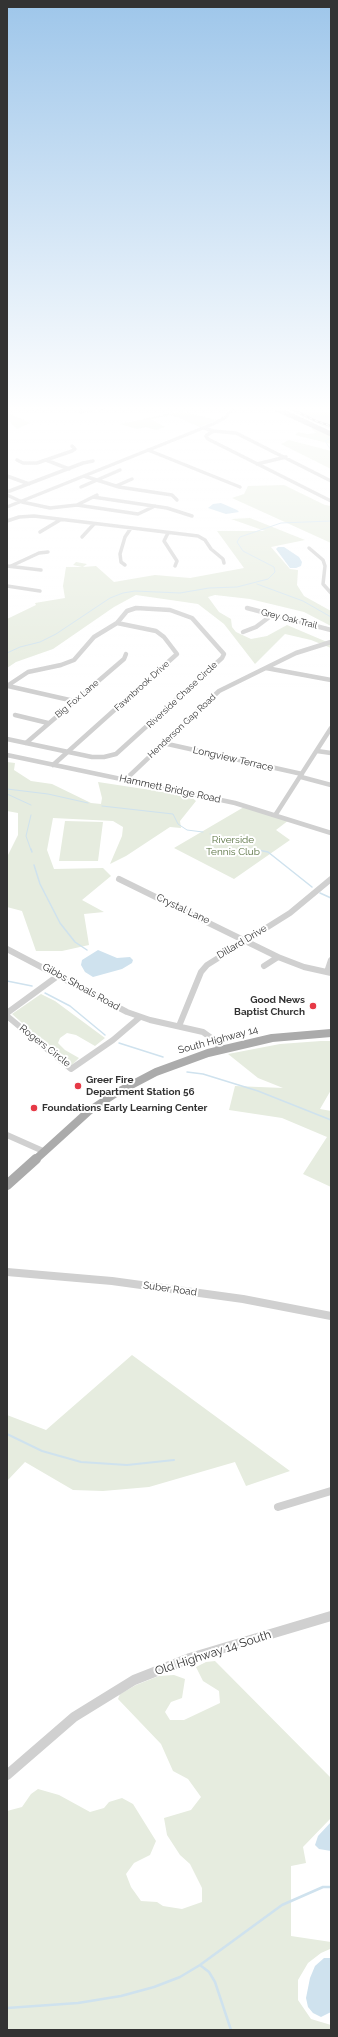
<!DOCTYPE html>
<style>
body{margin:0}
#map{position:relative;width:338px;height:2037px;overflow:hidden;background:#fff;font-family:Raleway,sans-serif}
canvas{display:block}
.frame{position:absolute;inset:0;border:8px solid #333;pointer-events:none}
</style>
<div id="map">
<canvas width="338" height="2037"></canvas>
<div class="frame"></div>
</div>
<script>
const g = document.querySelector('canvas').getContext('2d');
g.lineJoin = 'round';
function fill(path, color) { g.fillStyle = color; g.fill(path, 'evenodd'); }
const poly = rows => new Path2D(rows.map(r => 'M' + r).join(''));
function strokePath(path, color, width, dash) { g.strokeStyle = color; g.lineWidth = width; g.lineCap = dash ? 'butt' : 'round'; g.setLineDash(dash || []); g.stroke(path); }
function write(font, color, halo, rows, align = 'center') {
  g.font = font + ' Raleway,sans-serif'; g.lineWidth = 4; g.setLineDash([]); g.textBaseline = 'middle'; g.strokeStyle = halo; g.fillStyle = color; for (const [text, x, y, turn = 0] of rows) {
    g.save(); g.translate(x, y); g.rotate((+turn || 0) * Math.PI / 180); g.textAlign = isNaN(turn) ? turn : align; if (halo) g.strokeText(text, 0, 0); g.fillText(text, 0, 0); g.restore();
  }
}
fill(poly([
 [281,407,331,407,331,429,323,426],
 [182,411,216,420,200,427,172,415,151,419,165,427,156,430,146,427,137,429,120,424],
 [7,412,30,423,17,429,7,419],
 [311,428,316,428,331,436,331,444,295,435,298,432,308,434,316,433],
 [289,440,331,451,331,469,281,444],
 [284,485,325,505,331,506,331,543,232,498,244,494,248,486],
 [250,518,305,540,271,547,290,569,298,570,297,585,304,596,331,611,331,626,304,612,250,599,215,595,208,597,219,612,231,619,232,627,236,632,251,639,267,636,287,625,327,642,331,640,331,648,311,640,285,634,255,664,224,624,198,604,136,595,114,607,53,649,16,662,7,668,7,619,36,605,35,603,65,598,63,586,66,567,82,567,73,565,76,562,87,564,83,567,96,566,114,582,155,575,190,578,244,568,217,531,265,531,231,519],
 [7,762,15,763,14,770,31,781,52,784,91,803,101,804,102,798,98,782,190,796,196,801,180,821,181,828,170,827,126,856,110,864,122,836,123,827,113,821,53,818,47,850,54,869,103,868,111,876,82,900,104,912,84,914,89,945,62,951,36,951,22,911,7,907,7,857,18,835,18,813,7,811],
 [244,807,289,820,276,830,290,840,234,879,174,848],
 [65,821,103,822,98,861,59,861],
 [41,994,55,1001,105,1038,95,1046,76,1035,67,1033,60,1038,58,1043,65,1050,79,1058,71,1066,12,1014],
 [321,1041,331,1041,331,1090,320,1109,331,1111,331,1187,303,1174,327,1137,282,1118,229,1110,235,1086,283,1088,258,1078,228,1054,280,1044],
 [132,1355,290,1471,246,1486,235,1462,149,1487,103,1491,73,1490,25,1462,7,1481,7,1415,46,1430],
 [215,1661,331,1778,331,1818,303,1847,306,1863,291,1866,291,1936,331,1942,330,1949,321,1953,308,1963,298,1980,298,2000,311,2019,331,2025,331,2030,7,2030,7,1811,22,1807,31,1794,38,1789,59,1795,90,1812,104,1808,109,1802,122,1798,133,1804,156,1841,150,1855,134,1863,126,1874,131,1887,141,1901,157,1902,163,1906,182,1909,202,1902,202,1888,190,1864,180,1855,167,1835,164,1818,191,1810,201,1797,188,1779,173,1771,161,1744,118,1699,120,1694,136,1685,159,1676,174,1675,185,1679,182,1698,171,1702,165,1712,170,1720,184,1720,220,1703,219,1691,203,1681,196,1667,206,1662]
]), '#e6ecdf');
fill(poly([
 [221,503,237,510,239,512,226,514,208,508,213,504],
 [278,547,284,547,299,557,302,562,301,566,296,568,290,568,276,549],
 [98,950,117,958,130,957,133,960,132,963,122,969,93,977,85,972,81,965,82,960],
 [331,1822,331,1851,319,1849,315,1845,318,1836],
 [324,1958,331,1958,331,2012,321,2017,313,2013,308,2007,306,1998,310,1978,315,1966]
]), '#cfe2ee');
strokePath(poly([
 [331,438,325,441,331,450],
 [257,584,303,601,331,617],
 [7,653,20,647,40,642,56,634,110,598,123,593,135,591,180,593,209,588,237,587,268,579,275,572,274,567,243,551,237,542,240,537,281,523,331,521],
 [7,789,48,794,88,803],
 [7,794,31,805],
 [102,806,173,814,178,824,187,830,203,832],
 [31,815,26,836,31,850],
 [210,834,239,843,246,848,258,850]
]), '#cfe2ee', 1);
strokePath(poly([
 [31,849,32,852],
 [253,849,268,852,312,887],
 [34,865,40,884,60,923,75,942,87,950],
 [320,893,331,898],
 [7,981,32,986],
 [45,993,70,1006,105,1035],
 [119,1043,163,1057],
 [187,1072,203,1074,258,1091,331,1120]
]), '#cfe2ee', 1.5);
strokePath(poly([
 [7,1434,42,1451,81,1462,127,1465,174,1460]
]), '#cfe2ee', 2);
strokePath(poly([
 [200,1965,209,1972,215,1982,231,2030],
 [7,2008,78,2003,121,1996,154,1987,180,1977,200,1965,282,1905,323,1887,331,1887]
]), '#cfe2ee', 2.5);
strokePath(poly([
 [34,409,39,407],
 [80,412,104,407],
 [204,428,213,431,206,436,208,439,331,501],
 [213,431,236,433,331,481],
 [148,450,240,487],
 [17,460,23,463,37,463,72,451,75,449,72,446],
 [46,460,69,469],
 [257,464,286,457],
 [7,476,29,484],
 [84,476,119,487,172,495,177,500],
 [116,486,132,479],
 [81,487,120,470],
 [7,492,83,463,93,461],
 [7,495,22,502,50,508,77,505,97,495],
 [93,497,167,508,192,516],
 [77,505,138,514,155,506],
 [7,507,213,424,226,417,233,407],
 [7,521,19,517,34,516,198,536,205,540,211,549,223,559,224,563],
 [40,532,60,520],
 [168,533,164,541,177,561,175,566],
 [82,537,94,524],
 [309,548,323,560,325,566,323,584,331,593],
 [125,565,121,562,120,554,125,537,131,528],
 [7,566,41,570],
 [11,566,39,553,48,552],
 [7,586,40,591]
]), '#d0d0d0', 3.5);
strokePath(poly([
 [247,608,331,630],
 [243,632,256,627,272,615],
 [266,668,331,680],
 [7,686,28,672,61,665,74,660,94,637,117,623,127,611,136,608,170,610,192,618,224,654,222,658,116,754,104,757,92,757,7,739],
 [8,686,74,701],
 [15,715,48,723],
 [26,743,124,659,126,654],
 [163,743,302,774],
 [317,751,331,753],
 [7,755,235,803,331,833],
 [53,765,177,654,164,637,156,631,117,623],
 [301,777,331,785],
 [125,780,219,691,296,653,331,642],
 [276,814,331,728]
]), '#d0d0d0', 4.5);
strokePath(poly([
 [119,879,278,957,304,967,331,973],
 [7,949,127,1012,150,1020,203,1032,214,1040,221,1049],
 [264,966,278,957],
 [327,972,331,960],
 [7,1013,59,975],
 [7,1016,71,1069,113,1040,140,1017],
 [179,1026,201,972,207,965,290,913,331,879],
 [7,1135,43,1151]
]), '#d0d0d0', 6);
strokePath(poly([
 [7,1272,112,1281,243,1299,331,1316],
 [278,1507,331,1491]
]), '#d0d0d0', 8);
strokePath(poly([
 [7,1775,74,1717,134,1680,190,1658,331,1616]
]), '#d0d0d0', 10);
strokePath(poly([
 [273,407,331,434]
]), '#ababab', 5);
strokePath(poly([
 [35,1160,89,1111,116,1093,156,1072,208,1053,272,1038,331,1033]
]), '#ababab', 8);
strokePath(poly([
 [7,1185,36,1159]
]), '#ababab', 10);
const rail = poly([
 [288,407,316,421,331,426]
]);
strokePath(rail, '#888', 2);
strokePath(rail, '#fff', 1, [3]);
const sky = g.createLinearGradient(0, 0, 0, 693);
sky.addColorStop(0, '#9ec6ea');
sky.addColorStop(0.59, '#fff');
sky.addColorStop(1, '#ffffff00');
g.fillStyle = sky;
g.fillRect(0, 0, 338, 693);
for (const [x, y, r, color] of [
 [313,1006,4,"#e63946"],
 [78,1086,4,"#e63946"],
 [34,1108,4,"#e63946"]
]) { const dot = new Path2D(); dot.arc(x, y, r, 0, 2 * Math.PI); g.fillStyle = color; g.fill(dot); strokePath(dot, '#fff', 1.5); }
write('9px', '#333', '#fff', [
 ["Grey Oak Trail",289,619,14],
 ["Fawnbrook Drive",142,686,-42],
 ["Riverside Chase Circle",182,695,-43],
 ["Big Fox Lane",77,699,-40],
 ["Henderson Gap Road",182,726,-43]
]);
write('10px', '#333', '#fff', [
 ["Longview Terrace",233,759,13],
 ["Hammett Bridge Road",170,789,12],
 ["Crystal Lane",183,909,25],
 ["Dillard Drive",242,942,-31],
 ["Gibbs Shoals Road",81,987,29],
 ["South Highway 14",218,1040,-15],
 ["Rogers Circle",45,1046,38],
 ["Suber Road",170,1289,8]
]);
write('10px', '#56703f', '#fff', [
 ["Riverside",233,840],
 ["Tennis Club",233,852]
]);
write('bold 10px', '#333', '#fff', [
 ["Good News",305,1000,"right"],
 ["Baptist Church",305,1012,"right"],
 ["Greer Fire",86,1080],
 ["Department Station 56",86,1092],
 ["Foundations Early Learning Center",42,1108]
], 'left');
write('12px', '#333', '#fff', [
 ["Old Highway 14 South",213,1653,-18]
]);
</script>
